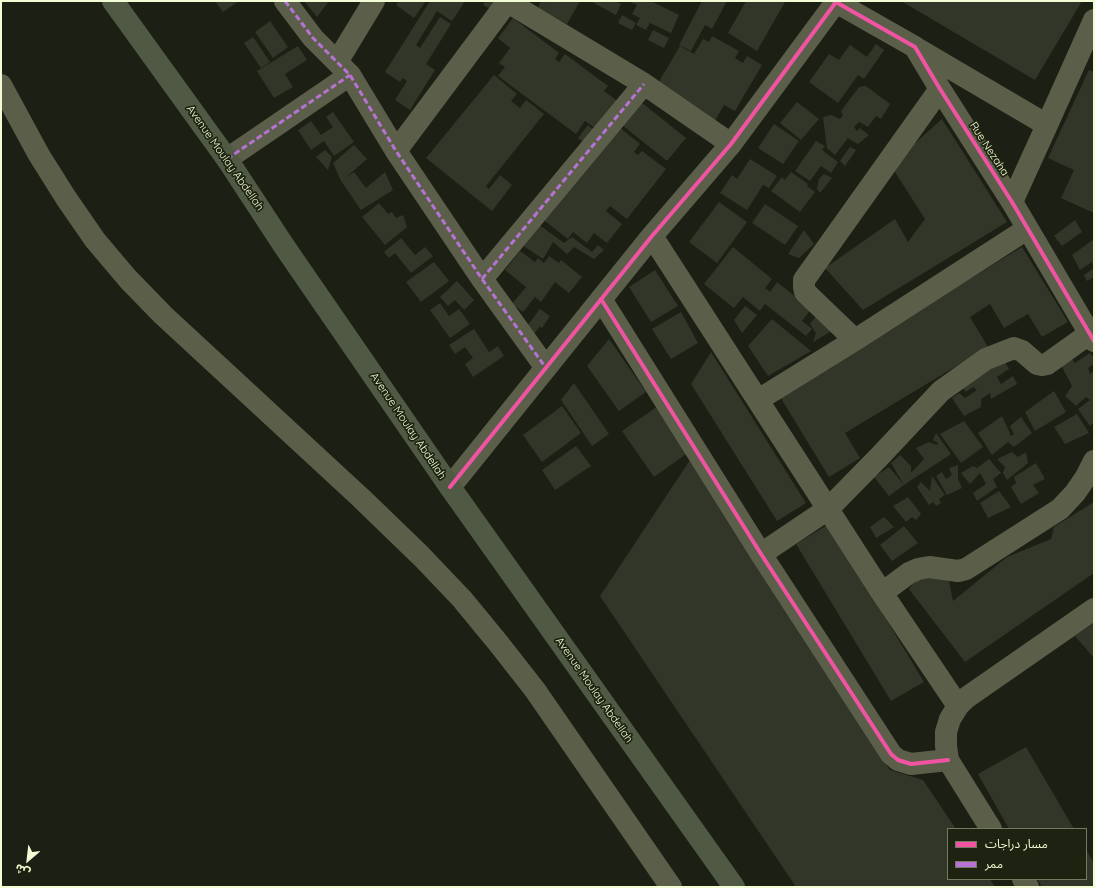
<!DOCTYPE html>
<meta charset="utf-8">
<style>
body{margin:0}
#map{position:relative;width:1095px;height:888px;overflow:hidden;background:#1c1f14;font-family:Quicksand,"Noto Sans Arabic",sans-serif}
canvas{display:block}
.frame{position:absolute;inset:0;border:2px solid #f2fcd5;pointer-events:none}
.legend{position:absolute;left:947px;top:828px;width:140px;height:52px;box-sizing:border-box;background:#1d2310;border:1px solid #727a5f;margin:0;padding:5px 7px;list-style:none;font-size:12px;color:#f2fcd5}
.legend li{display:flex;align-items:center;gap:8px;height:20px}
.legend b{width:20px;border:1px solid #727a5f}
.north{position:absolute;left:8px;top:840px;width:40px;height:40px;-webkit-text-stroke:3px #1d2310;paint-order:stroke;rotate:208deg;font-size:11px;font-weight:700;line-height:16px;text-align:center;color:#f2fcd5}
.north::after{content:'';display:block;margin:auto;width:14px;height:18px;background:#f2fcd5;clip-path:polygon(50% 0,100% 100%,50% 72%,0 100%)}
</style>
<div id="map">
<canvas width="1095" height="888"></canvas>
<div class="frame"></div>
<ul class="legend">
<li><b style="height:5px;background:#f153a3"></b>مسار دراجات</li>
<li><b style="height:5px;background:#b673d3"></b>ممر</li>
</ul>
<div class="north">ش</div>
</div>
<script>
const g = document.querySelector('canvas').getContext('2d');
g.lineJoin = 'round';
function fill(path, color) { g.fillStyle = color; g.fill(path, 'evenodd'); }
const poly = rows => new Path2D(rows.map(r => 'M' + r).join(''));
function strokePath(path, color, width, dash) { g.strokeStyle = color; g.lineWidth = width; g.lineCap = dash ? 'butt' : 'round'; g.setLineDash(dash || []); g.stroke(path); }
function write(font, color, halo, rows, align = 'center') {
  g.font = font + ' Quicksand,sans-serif'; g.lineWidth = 3.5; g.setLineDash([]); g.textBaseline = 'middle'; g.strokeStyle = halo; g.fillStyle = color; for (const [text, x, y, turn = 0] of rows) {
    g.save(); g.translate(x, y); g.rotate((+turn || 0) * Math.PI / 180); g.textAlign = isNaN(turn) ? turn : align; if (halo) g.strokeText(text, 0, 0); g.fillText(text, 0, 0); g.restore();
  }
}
fill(poly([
 [215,1,239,1,223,12],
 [304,1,329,1,317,17],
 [399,1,426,1,414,18,396,5],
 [430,1,465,1,452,21,437,11,416,45,420,48,440,17,451,24,426,64,435,70,410,110,395,100,407,81,403,78,400,82,385,72],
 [485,1,495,1,490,9,483,5],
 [541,1,547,1,550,3,551,1,580,1,567,24,538,8],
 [590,1,615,1,621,4,616,15],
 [629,1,653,1,653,2,679,15,671,33,650,23,646,30,636,25,640,18,632,14,637,5],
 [702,1,727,1,712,29,705,25,691,51,679,45],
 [746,1,783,1,785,2,757,51,728,33],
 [901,1,1082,1,1035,80],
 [622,15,636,23,632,30,618,23],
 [513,18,559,53,555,59,559,62,565,54,608,86,604,91,620,103,599,131,585,121,576,134,498,76,505,67,499,63,510,48,498,38],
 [270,21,288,47,273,58,255,32],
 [653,30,669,38,664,48,648,40],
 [712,36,739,51,735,58,743,63,747,56,762,65,735,111,724,105,713,124,657,85,680,46,694,54,703,39,709,42],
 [253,37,270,62,261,68,244,43],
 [876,44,884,50,864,79,858,75,838,103,809,82,829,54,839,60,850,45,867,57],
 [298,46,307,60,285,74,293,87,274,98,257,71],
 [1089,70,1094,72,1094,213,1061,198,1074,170,1048,158],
 [494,75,517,94,511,101,520,108,526,100,544,114,486,186,489,189,500,175,512,185,492,211,426,158],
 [866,86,890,104,881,119,876,116,868,127,859,122,854,127,857,131,860,128,869,135,858,144,848,138,835,155,827,148,823,117,831,115,840,119,843,115,841,111,859,87],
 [636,98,686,138,667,161,617,121],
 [797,102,819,119,801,140,780,123],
 [333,112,354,142,334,156,324,141,311,150,298,130,311,121,321,135,333,127,326,117],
 [942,119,1007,222,863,310,825,268,895,219,908,242,925,219,895,172,905,152],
 [615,124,640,144,634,152,638,155,642,151,666,169,627,219,610,206,606,211,622,224,607,243,594,233,587,243,573,232,568,239,541,218],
 [774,124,799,141,783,164,758,148],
 [588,125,594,130,584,143,578,138],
 [816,141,825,146,822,150,838,162,831,173,821,166,810,181,795,171],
 [354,145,367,159,344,179,354,172,366,188,385,172,393,190,361,210,341,181,333,163],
 [850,147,856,150,845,166,840,161],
 [325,150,332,157,328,170,316,157],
 [750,159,777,176,769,188,763,185,747,210,720,193,732,175,737,179],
 [791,172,808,184,807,186,815,192,800,212,771,191,782,177,785,180],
 [824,174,832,178,820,193,817,189,819,179],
 [719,202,747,222,717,263,689,242],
 [379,203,388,214,392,212,396,218,403,215,407,227,385,245,362,217],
 [765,204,798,226,785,245,752,223],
 [1075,220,1082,232,1062,246,1054,236],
 [538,224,564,243,572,237,592,252,598,245,604,250,594,259,574,247,567,254,553,242,543,259,519,243],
 [804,230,814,244,799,258,788,254],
 [401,238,415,255,425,247,433,256,411,273,395,253,389,258,384,252],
 [1094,239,1094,277,1087,281,1084,275,1094,268,1092,262,1080,270,1072,255],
 [733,247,772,279,765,288,770,292,777,282,811,309,802,321,812,329,806,336,765,304,760,311,743,297,734,308,704,284],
 [1022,247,1068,322,1042,337,1028,314,1004,328,990,304,970,317,988,347,845,433,860,458,829,477,779,395],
 [520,251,535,262,538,258,544,263,549,256,559,263,561,260,582,277,569,293,555,282,541,302,535,297,523,312,512,304,526,287,505,270],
 [434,262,449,281,421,302,406,282],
 [655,270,678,306,651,322,629,287],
 [457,281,474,300,464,310,455,300,448,306,440,297],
 [440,303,449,316,459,309,470,324,450,338,430,310],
 [745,306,757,315,742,333,734,320],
 [540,309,550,316,542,328,540,326,532,337,524,330],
 [681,312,698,343,671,359,652,329],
 [816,316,833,330,813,342,816,333,810,324],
 [772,319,811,351,768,376,748,346],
 [474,329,489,352,498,346,504,356,473,377,465,364,473,358,465,347,455,354,449,345],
 [609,339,646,392,619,411,587,366],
 [711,352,806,503,777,521,691,384],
 [1090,353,1094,358,1094,364,1088,368,1090,374,1094,371,1094,422,1090,426,1078,409,1090,400,1086,397,1076,406,1065,396,1072,386,1060,363,1071,358,1075,363],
 [1004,360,1009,369,997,377,1001,384,1013,376,1017,384,991,399,990,393,981,399,981,407,964,416,952,398,959,393,965,398,977,390,973,387,966,392,960,385],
 [574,383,609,434,592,446,561,400],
 [1054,391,1066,412,1035,431,1025,412],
 [562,406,581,433,542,462,523,435],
 [658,406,689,452,654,477,622,431],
 [1077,414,1089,433,1065,444,1054,427],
 [1002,416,1011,436,1014,434,1010,426,1021,417,1032,433,1014,447,1008,442,992,455,978,433],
 [964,421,983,447,961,463,940,434],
 [936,433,951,454,904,485,891,463,900,455,911,466,911,473,924,459,916,448,929,442,937,445,938,443,933,440],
 [576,446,591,466,555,490,542,470],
 [1012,452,1018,457,1026,452,1028,463,1007,480,1003,473,1005,467,997,459],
 [692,457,890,770,923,780,956,829,948,829,948,879,990,879,995,887,796,887,600,596],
 [989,459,1001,473,993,479,997,487,977,501,973,493,986,484,980,473,970,484,961,473,973,466,977,468],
 [1036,463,1045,479,1033,485,1039,493,1021,504,1011,487,1016,483,1014,477],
 [958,465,958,479,962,488,947,495,936,476,942,472,946,479,952,475,949,468],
 [889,467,904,485,889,496,874,477],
 [932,476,945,495,939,499,941,503,936,506,933,502,929,505,917,487,921,482,930,491],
 [999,491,1011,507,988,518,980,503],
 [908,497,921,514,916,520,912,517,906,522,893,506],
 [1094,502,1094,573,965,662,909,589,920,575,949,581,953,601,1007,557,1051,539,1054,527],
 [884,517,894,527,876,538,870,527],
 [829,524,924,682,891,701,796,544],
 [904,526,918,543,892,561,880,545],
 [1094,623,1094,658,1075,636],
 [1026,747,1074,829,1009,829,978,774],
 [1086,850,1094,863,1094,887,1042,887,1037,879,1086,879]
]), '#323629');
strokePath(poly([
 [285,1,313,38,350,75,396,151,482,279,546,368],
 [834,1,915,47,940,89,1012,202,1094,341],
 [508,2,644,84,731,144],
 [916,48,1047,125],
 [337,62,374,1],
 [1,85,39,155,66,198,95,240,128,279,163,315,361,498,421,556,462,599,499,644,535,690,671,887],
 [396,151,508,1],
 [227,159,350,75],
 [1012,202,1047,125,1094,20],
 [652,236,882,593,958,706],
 [482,279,644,84],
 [601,299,761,554,891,754,898,760,911,764,948,760],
 [855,340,805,292,804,287,804,280,940,89],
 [758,400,855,340,1027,229],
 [450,487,652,236,731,144,836,2],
 [761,554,828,509,879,457,941,391,986,359,1014,348,1022,351,1037,364,1042,365,1047,364,1089,334],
 [882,593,909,573,918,569,929,567,958,571,966,569,1060,509,1075,493,1086,477,1094,461],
 [991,829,948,760,946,746,946,732,950,719,958,706,966,698,1094,609],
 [1023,879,1028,887]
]), '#5b5f4a', 22);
strokePath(poly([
 [113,1,227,159,284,246,450,487,734,887]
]), '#4f5943', 22);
strokePath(poly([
 [285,1,313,38,350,75,396,151,482,279,546,368],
 [227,159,350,75],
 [482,279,644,84]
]), '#b673d3', 3, [6, 3]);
strokePath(poly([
 [834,1,915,47,940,89,1012,202,1094,341],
 [601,299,761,554,891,754,898,760,911,764,948,760],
 [450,487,652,236,731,144,836,2]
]), '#f153a3', 4);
write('11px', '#f2fcd5', '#1d2310', [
 ["Rue Nezaha",989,149,57],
 ["Avenue Moulay Abdellah",225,158,55],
 ["Avenue Moulay Abdellah",408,426,56],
 ["Avenue Moulay Abdellah",594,690,55]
]);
</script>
